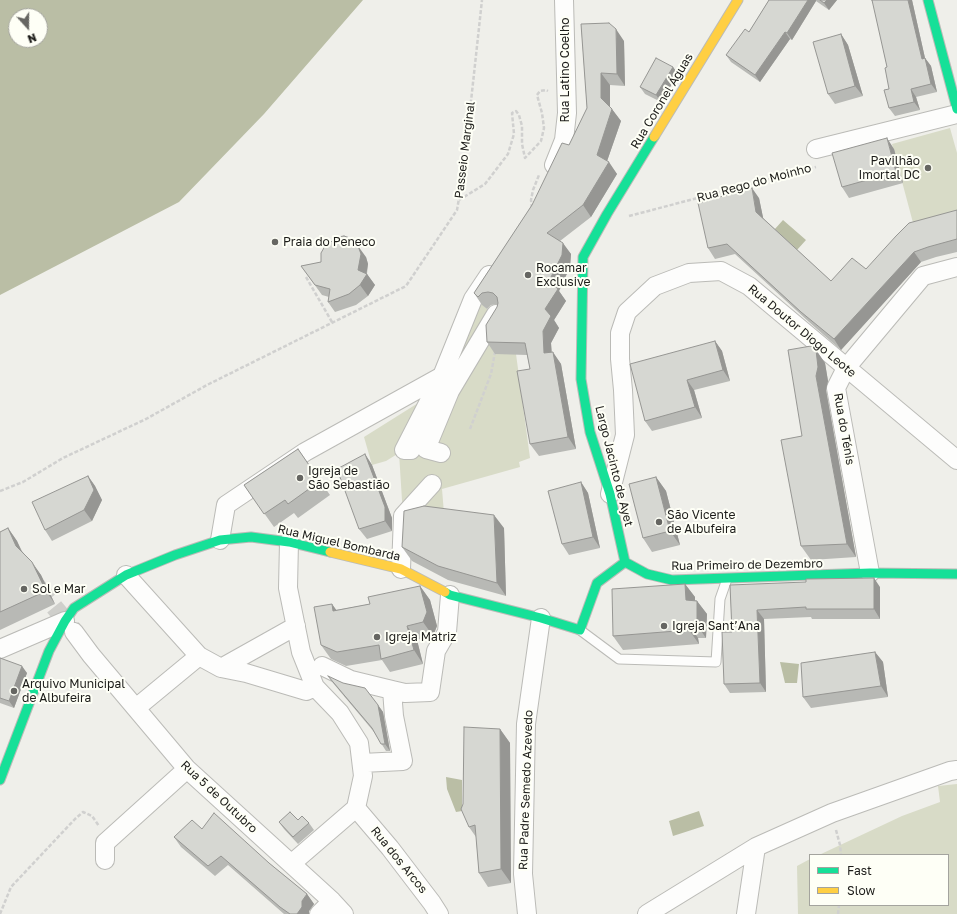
<!DOCTYPE html>
<meta charset="utf-8">
<style>
body{margin:0}
#map{position:relative;width:957px;height:914px;overflow:hidden;background:#efefea;font-family:"Golos Text",sans-serif}
canvas{display:block}
.legend{position:absolute;left:809px;top:854px;width:140px;height:52px;box-sizing:border-box;background:#fefff6;border:1px solid #a4a49e;margin:0;padding:5px 7px;list-style:none;font-size:12px;color:#1c1c19}
.legend li{display:flex;align-items:center;gap:8px;height:20px}
.legend b{width:20px;border:1px solid #a4a49e}
.north{position:absolute;left:8px;top:8px;width:40px;height:40px;box-sizing:border-box;background:#fefff6;border:1px solid #a4a49e;border-radius:50%;rotate:159deg;font-size:11px;font-weight:700;line-height:16px;text-align:center;color:#1c1c19}
.north::after{content:'';display:block;margin:auto;width:14px;height:18px;background:#666662;clip-path:polygon(50% 0,100% 100%,50% 72%,0 100%)}
</style>
<div id="map">
<canvas width="957" height="914"></canvas>
<ul class="legend">
<li><b style="height:5px;background:#16e098"></b>Fast</li>
<li><b style="height:5px;background:#ffcf43"></b>Slow</li>
</ul>
<div class="north">N</div>
</div>
<script>
const g = document.querySelector('canvas').getContext('2d');
g.lineJoin = 'round';
function fill(path, color) { g.fillStyle = color; g.fill(path, 'evenodd'); }
const poly = rows => new Path2D(rows.map(r => 'M' + r).join(''));
function strokePath(path, color, width, dash) { g.strokeStyle = color; g.lineWidth = width; g.lineCap = dash ? 'butt' : 'round'; g.setLineDash(dash || []); g.stroke(path); }
function write(font, color, halo, rows, align = 'center') {
  g.font = font + ' "Golos Text",sans-serif'; g.lineWidth = 4; g.setLineDash([]); g.textBaseline = 'middle'; g.strokeStyle = halo; g.fillStyle = color; for (const [text, x, y, turn = 0] of rows) {
    g.save(); g.translate(x, y); g.rotate((+turn || 0) * Math.PI / 180); g.textAlign = isNaN(turn) ? turn : align; if (halo) g.strokeText(text, 0, 0); g.fillText(text, 0, 0); g.restore();
  }
}
fill(poly([
 [950,128,957,153,957,222,916,234,892,144],
 [480,303,493,314,516,354,530,458,519,462,520,467,442,489,444,513,403,516,399,453,386,461,372,465,364,437,450,383],
 [957,784,957,914,798,914,797,866,810,859,810,905,948,905,948,855,819,855,902,816,940,802,938,786]
]), '#d8dbc7');
fill(poly([
 [0,0,363,0,264,114,179,202,0,295],
 [16,16,40,16,40,40,16,40],
 [783,220,806,240,797,250,774,230],
 [780,662,799,664,797,683,785,683],
 [446,777,462,780,462,811,456,812,447,789],
 [699,811,704,826,673,836,669,821]
]), '#babea5');
strokePath(poly([
 [37,586,74,631]
]), '#cfcfcb', 18, [18, 9]);
const lane = poly([
 [580,630,619,659,716,662,720,599,727,579]
]);
const street = poly([
 [816,149,957,114],
 [554,165,564,140,567,113,564,0],
 [450,391,496,314],
 [441,453,426,449,450,391,440,397,411,450,404,450,442,376],
 [610,494,625,435,623,390,620,359,620,333,627,312,655,286,689,273,721,271,749,286,957,460],
 [220,540,226,505,305,452,442,376,473,299,489,275],
 [289,542,288,588,301,652,315,687,340,713,359,743,363,776,356,808,291,864],
 [401,569,403,516,432,484],
 [870,573,836,388,846,368,923,276,957,267],
 [126,575,199,656,136,708],
 [74,632,91,655,187,769,332,901,344,914],
 [0,649,65,621],
 [199,656,221,668,246,673,306,691,315,687],
 [322,666,351,680,392,690,405,693,430,692,436,651,447,632,450,595],
 [221,668,296,626],
 [362,763,403,761,394,716,392,690],
 [356,808,390,848,432,903,439,914],
 [105,860,105,843,187,769],
 [319,914,332,901],
 [527,914,523,874,526,724,541,618],
 [647,914,756,847,832,813,950,771,957,770],
 [746,914,756,847]
]);
const fast = poly([
 [928,0,957,109],
 [625,562,610,494,590,432,581,379,583,257,607,214,654,137],
 [625,562,647,574,672,580,870,573,957,574],
 [445,592,450,595,541,618,580,630,597,583,625,562],
 [0,780,49,651,65,621,74,608,126,575,175,555,220,540,251,537,289,542,330,552]
]);
const slow = poly([
 [654,137,738,0],
 [330,552,401,569,445,592]
]);
strokePath(lane, '#bbbbb7', 11);
strokePath(street, '#bbbbb7', 20);
strokePath(fast, '#bbbbb7', 11);
strokePath(slow, '#bbbbb7', 11);
strokePath(poly([
 [459,200,485,184,508,154,514,134,512,113,516,111,519,115,522,126,522,144,525,158,541,141,544,128,542,113,537,95,540,91,546,90,548,91],
 [532,208,531,200,533,190,539,175],
 [629,216,816,167],
 [306,277,332,322],
 [470,429,491,374,495,352],
 [0,491,23,482,63,458,146,419,207,385,406,286,457,210,463,175,482,0],
 [836,830,840,845,841,855],
 [0,914,11,887,75,819,83,812,92,816,99,826],
 [838,914,839,905]
]), '#d0d0cf', 2.5, [4, 2]);
strokePath(lane, '#fdfdfc', 9);
strokePath(street, '#fdfdfc', 18);
strokePath(fast, '#16e098', 9);
strokePath(slow, '#ffcf43', 9);
fill(poly([
 [769,0,837,0,829,10,816,1,792,40,790,39,760,82,731,62,726,55,749,32],
 [871,0,912,0,925,58,931,66,937,92,916,97,920,110,895,116,889,108,889,89,887,67,873,2],
 [581,24,624,41,625,86,610,85,610,107,621,121,607,161,617,174,591,217,560,241,571,254,570,267,559,291,566,301,554,320,559,328,551,343,552,352,561,364,576,449,539,456,530,444,530,369,527,355,495,354,487,342,498,304,497,304,491,305,487,309,482,305,474,293,532,205,569,145,587,108],
 [841,34,848,45,863,96,835,104,828,94],
 [673,67,678,74,661,102,645,94,640,87],
 [894,149,903,183,849,198,842,187],
 [759,198,763,218,831,281,866,269,957,210,957,252,936,257,921,262,841,350,809,322,735,254,715,259,708,248],
 [366,257,368,264,367,274,375,285,368,296,356,305,335,312,328,302,329,297,322,295,301,266,321,262],
 [715,341,722,351,730,381,694,390,702,418,652,431,645,421],
 [816,350,825,363,828,381,826,390,856,557,811,560,801,546],
 [298,449,330,495,298,518,294,513,274,527,244,485],
 [365,454,372,465,392,518,392,531,367,539,359,529],
 [88,476,95,486,102,500,92,521,52,541,45,530],
 [656,477,666,491,680,545,652,552,643,538],
 [581,482,588,493,600,548,569,555,562,544],
 [8,528,17,541,22,551,41,575,55,604,0,630,0,532],
 [504,528,506,596,448,580,412,561,402,547],
 [685,584,695,597,695,600,697,601,707,614,706,638,698,638,699,644,623,650,613,636],
 [730,585,880,587,880,619,812,619,811,617,764,619,766,692,730,693,724,684,732,632],
 [420,586,430,600,437,626,433,636,417,640,423,664,390,672,382,660,346,666,331,659,321,645,332,604,336,610,370,604],
 [875,652,883,662,888,697,811,708,803,697],
 [0,658,27,673,14,708,0,703],
 [328,676,378,705,383,712,390,751,386,751,374,732,333,683],
 [500,729,510,743,511,883,488,887,479,873,476,837,469,827,463,804],
 [298,820,309,823,314,830,298,844,284,829,279,822],
 [202,829,269,863,307,894,314,904,309,911,309,914,284,914,228,865,215,876,181,847,174,837]
]), '#b8b9b5');
fill(poly([
 [808,0,816,0,816,1,792,40,787,33],
 [827,0,837,0,829,10,824,3],
 [908,0,912,0,927,67,922,59],
 [616,29,624,41,625,86,617,74],
 [785,32,790,39,760,82,755,75],
 [841,34,848,45,863,96,855,86],
 [925,58,931,66,937,92,931,84],
 [673,67,678,74,661,102,656,95],
 [601,73,610,85,610,110,601,98],
 [911,89,916,97,920,110,914,102],
 [612,109,621,121,605,167,597,155],
 [887,138,894,149,903,183,896,172],
 [609,162,617,174,591,217,583,205],
 [752,188,759,198,764,222,756,212],
 [563,243,571,254,570,267,559,291,566,301,554,320,559,328,551,343,552,365,544,353,543,331,549,281],
 [358,246,366,257,368,264,366,276,367,274,375,285,368,296,360,285,358,270],
 [914,252,921,262,841,350,834,339],
 [715,341,722,351,730,381,723,370],
 [816,350,825,363,828,381,826,390,856,557,847,544,816,376],
 [553,352,561,364,576,449,568,437],
 [687,380,694,390,702,418,695,407],
 [365,454,372,465,392,518,392,531,385,521],
 [88,476,95,486,102,500,92,521,84,510],
 [656,477,666,491,680,545,670,531],
 [581,482,588,493,600,548,593,537],
 [494,515,504,528,506,596,497,583],
 [8,528,17,541,25,559,16,546],
 [32,562,41,575,55,604,46,591],
 [874,578,880,587,880,619,874,609],
 [685,584,695,597,695,614,686,600],
 [420,586,430,600,437,626,433,636,423,622],
 [697,601,707,614,706,638,697,625],
 [332,604,342,618,333,611],
 [757,610,764,619,766,692,760,683],
 [689,625,698,638,699,644,689,630],
 [407,626,417,640,423,664,414,650],
 [875,652,883,662,888,697,881,686],
 [22,666,27,673,14,708,9,701],
 [378,705,383,712,390,751,385,744],
 [500,729,510,743,511,883,501,869],
 [307,894,314,904,309,911,309,914,297,914,302,901]
]), '#969693');
const building = poly([
 [769,0,808,0,787,33,785,32,755,75,726,55,745,29,749,32,769,0],
 [820,0,827,0,824,3,820,0],
 [872,0,908,0,922,59,925,58,931,84,911,89,914,102,889,108,884,90,889,89,885,68,887,67,872,0],
 [609,23,616,29,617,74,601,73,601,98,612,109,597,155,609,162,583,205,547,233,563,243,562,255,549,281,558,289,545,309,551,316,543,331,544,353,553,352,568,437,530,444,517,371,530,369,525,343,487,342,486,325,497,307,498,303,497,297,493,293,488,292,482,293,478,297,474,293,532,205,562,143,569,145,587,108,581,24,609,23],
 [841,34,855,86,828,94,813,42,841,34],
 [656,58,673,67,656,95,640,87,656,58],
 [887,138,896,172,842,187,832,153,887,138],
 [752,188,756,212,831,281,852,258,866,269,896,236,909,223,957,210,957,239,928,247,914,252,834,339,801,312,727,244,708,248,698,203,752,188],
 [344,236,353,239,358,246,361,254,358,270,367,274,360,285,349,294,328,302,330,289,315,285,301,266,321,262,321,253,325,246,338,237,344,236],
 [715,341,723,370,687,380,695,407,645,421,630,364,715,341],
 [811,346,816,350,818,367,816,376,847,544,801,546,781,440,802,436,788,350,811,346],
 [298,449,320,481,288,504,285,500,264,514,244,485,298,449],
 [365,454,385,507,385,521,359,529,337,469,365,454],
 [88,476,94,490,84,510,45,530,32,502,88,476],
 [656,477,670,531,643,538,629,484,656,477],
 [581,482,593,537,562,544,548,491,581,482],
 [424,506,494,515,497,583,438,566,402,547,404,511,424,506],
 [8,528,16,546,32,562,46,591,0,612,0,532,8,528],
 [874,578,874,609,806,609,806,607,757,610,760,683,724,684,722,632,732,632,730,585,806,582,806,579,874,578],
 [685,584,686,600,697,601,697,625,689,625,689,630,613,636,612,589,685,584],
 [420,586,427,612,423,622,407,626,414,650,381,659,379,645,337,652,321,645,314,607,332,604,333,611,370,604,368,597,420,586],
 [875,652,881,686,803,697,801,663,875,652],
 [0,658,22,666,9,701,0,698,0,658],
 [328,676,343,683,365,688,378,705,385,744,381,744,372,728,328,676],
 [464,727,500,729,501,869,479,873,475,825,469,827,461,809,463,804,464,727],
 [290,812,298,820,302,816,309,823,293,837,279,822,290,812],
 [214,813,269,863,307,894,302,901,302,907,297,914,290,914,280,907,221,856,208,866,174,837,192,820,202,829,214,813]
]);
fill(building, '#d6d7d2');
strokePath(building, '#969693', 1);
for (const [x, y, r, color] of [
 [928,168,4,"#666662"],
 [275,242,4,"#666662"],
 [528,275,4,"#666662"],
 [300,478,4,"#666662"],
 [659,522,4,"#666662"],
 [24,589,4,"#666662"],
 [664,626,4,"#666662"],
 [377,637,4,"#666662"],
 [14,691,4,"#666662"]
]) { const dot = new Path2D(); dot.arc(x, y, r, 0, 2 * Math.PI); g.fillStyle = color; g.fill(dot); strokePath(dot, '#fefff6', 1.5); }
write('12px', '#1c1c19', '#fefff6', [
 ["Rua Latino Coelho",565,70,-90],
 ["Rua Coronel Águas",662,101,-59],
 ["Passeio Marginal",465,150,-83],
 ["Rua Rego do Moinho",754,183,-15],
 ["Rua Doutor Diogo Leote",802,331,40],
 ["Rua do Ténis",844,429,80],
 ["Largo Jacinto de Ayet",614,466,76],
 ["Rua Miguel Bombarda",339,543,13],
 ["Rua Primeiro de Dezembro",747,565,-1],
 ["Rua Padre Semedo Azevedo",526,790,-88],
 ["Rua 5 de Outubro",219,797,43],
 ["Rua dos Arcos",399,860,51]
]);
write('12px', '#1c1c19', '#fefff6', [
 ["Pavilhão",920,161,"right"],
 ["Imortal DC",920,175,"right"],
 ["Praia do Peneco",283,242],
 ["Rocamar",536,268],
 ["Exclusive",536,282],
 ["Igreja de",308,471],
 ["São Sebastião",308,485],
 ["São Vicente",667,515],
 ["de Albufeira",667,529],
 ["Sol e Mar",32,589],
 ["Igreja Sant’Ana",672,626],
 ["Igreja Matriz",385,637],
 ["Arquivo Municipal",22,684],
 ["de Albufeira",22,698]
], 'left');
</script>
